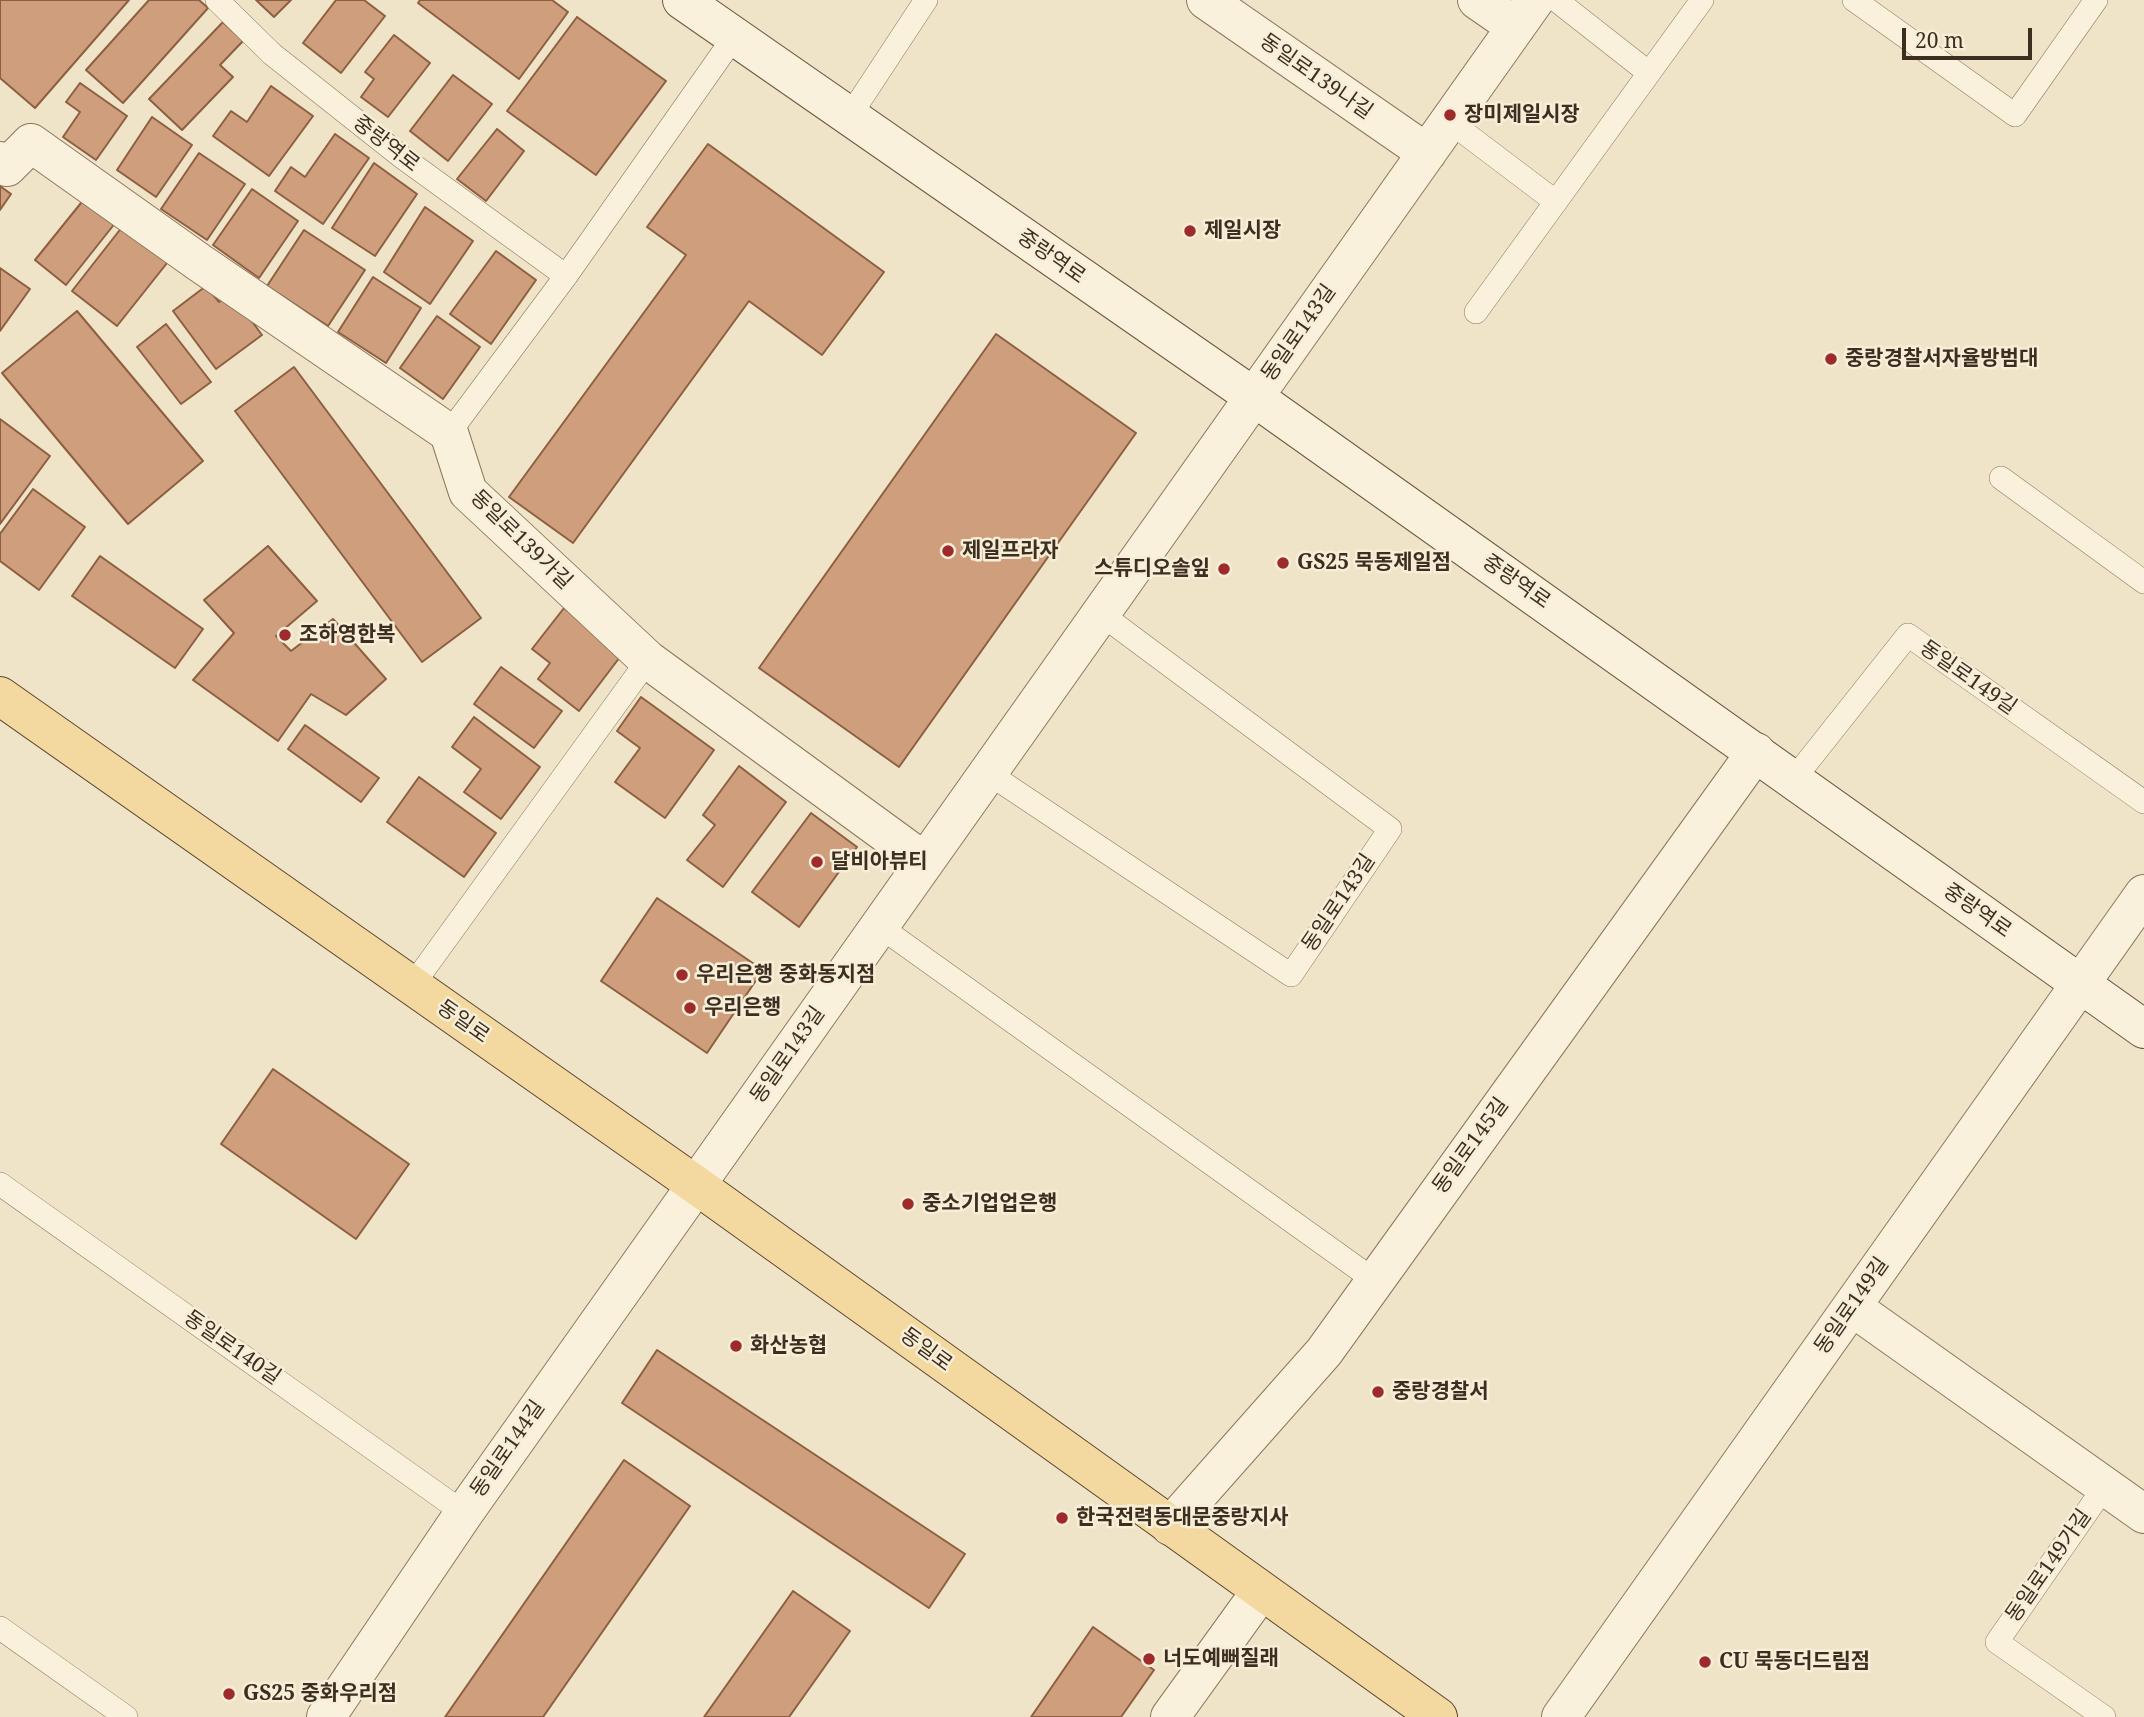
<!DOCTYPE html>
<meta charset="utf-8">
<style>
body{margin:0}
#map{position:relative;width:2144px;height:1717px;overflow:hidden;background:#f0e4c8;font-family:"Noto Serif",serif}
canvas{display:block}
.scale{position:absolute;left:1902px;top:28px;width:130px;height:32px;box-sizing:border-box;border:4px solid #3d2e20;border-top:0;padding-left:9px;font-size:21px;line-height:24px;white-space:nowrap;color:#3d2e20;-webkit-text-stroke:5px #f7eed8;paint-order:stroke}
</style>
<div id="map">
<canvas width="2144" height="1717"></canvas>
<div class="scale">20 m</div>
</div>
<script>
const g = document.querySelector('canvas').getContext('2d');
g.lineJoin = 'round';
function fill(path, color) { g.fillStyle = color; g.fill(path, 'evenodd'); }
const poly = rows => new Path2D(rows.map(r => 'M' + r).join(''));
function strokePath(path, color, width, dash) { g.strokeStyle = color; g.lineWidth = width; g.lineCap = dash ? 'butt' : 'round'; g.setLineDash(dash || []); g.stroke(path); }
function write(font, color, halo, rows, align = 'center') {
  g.font = font + ' "Noto Serif","Noto Sans KR",serif'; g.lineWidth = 5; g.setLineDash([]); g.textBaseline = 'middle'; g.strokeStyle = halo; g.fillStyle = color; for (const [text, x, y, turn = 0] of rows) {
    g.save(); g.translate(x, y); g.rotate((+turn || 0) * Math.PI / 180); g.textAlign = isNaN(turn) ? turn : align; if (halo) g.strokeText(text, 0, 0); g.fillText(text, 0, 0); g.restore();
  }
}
const building = poly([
 [0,0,129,0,35,108,0,78,0,0],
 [149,0,199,0,208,8,123,103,86,70,149,0],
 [256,0,291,0,274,17,256,0],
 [336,0,364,0,385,16,341,73,303,43,336,0],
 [420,0,552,0,568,12,519,79,418,3,420,0],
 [577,17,666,81,596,175,507,111,577,17],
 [223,22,243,41,220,65,233,77,182,130,149,99,223,22],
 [394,35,430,63,388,117,361,97,374,79,365,72,394,35],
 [453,75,492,104,448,161,410,131,453,75],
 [80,83,127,116,96,160,63,137,80,112,66,102,80,83],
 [271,86,313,116,269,176,213,136,231,111,247,122,271,86],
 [152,117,192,145,156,197,117,170,152,117],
 [497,129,524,151,486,201,457,179,497,129],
 [335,134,369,158,323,224,275,191,291,167,305,177,335,134],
 [708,144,884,272,822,355,749,301,573,543,509,497,686,255,647,227,708,144],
 [199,153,245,184,207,240,161,209,199,153],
 [374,163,417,194,375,256,332,228,374,163],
 [0,186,11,194,0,210,0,186],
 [252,189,298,221,259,278,213,245,252,189],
 [85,198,116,222,66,285,35,260,85,198],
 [425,207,473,241,430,304,384,272,425,207],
 [126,222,171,258,117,326,72,291,126,222],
 [304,230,365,270,328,326,267,286,304,230],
 [496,251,536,280,491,344,450,314,496,251],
 [0,268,30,289,0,331,0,268],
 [373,277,421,308,386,363,338,332,373,277],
 [206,286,219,302,231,293,262,335,216,369,173,311,206,286],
 [77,311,203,461,128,524,2,373,77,311],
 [437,316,480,347,443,399,400,368,437,316],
 [166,324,211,382,181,404,137,347,166,324],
 [996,334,1136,433,899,767,759,668,996,334],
 [294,367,481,618,422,662,235,411,294,367],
 [0,419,50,456,0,524,0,419],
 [33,489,85,527,39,590,0,561,0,534,33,489],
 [268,546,317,601,276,636,291,651,333,619,386,679,346,715,311,694,278,741,193,680,234,633,204,600,268,546],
 [100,556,203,629,175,668,72,596,100,556],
 [564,608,623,653,579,711,538,679,550,663,532,649,564,608],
 [501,667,562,711,534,748,474,704,501,667],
 [641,697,714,750,665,818,615,782,640,748,617,731,641,697],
 [474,717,540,767,501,819,464,792,481,769,452,747,474,717],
 [305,725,379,778,361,802,288,749,305,725],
 [739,766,786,802,723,887,687,860,715,825,703,815,739,766],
 [419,777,496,833,464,877,387,822,419,777],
 [811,813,857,847,799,927,752,892,811,813],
 [657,898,763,970,707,1053,601,981,657,898],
 [273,1069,409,1164,356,1239,221,1144,273,1069],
 [657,1350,965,1554,929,1608,622,1403,657,1350],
 [624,1460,690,1506,543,1717,445,1717,624,1460],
 [793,1591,850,1631,789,1717,704,1717,793,1591],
 [1093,1627,1154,1670,1121,1717,1031,1717,1093,1627]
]);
fill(building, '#cf9f7d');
strokePath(building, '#8d5f41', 2);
const lane = poly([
 [217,0,272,54,402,157,566,276],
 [1556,0,1649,73],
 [1854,0,2015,115,2096,0],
 [849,117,926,0],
 [1449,121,1556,202],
 [1476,312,1702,0],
 [449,433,566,276,734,37],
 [2001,478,2144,582],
 [988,773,1291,975,1390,829,1101,614],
 [1793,780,1908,635,2144,802],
 [879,926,1374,1280],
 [412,986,648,660],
 [0,1184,464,1513],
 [0,1628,126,1717],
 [2104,1717,1997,1642,2105,1486]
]);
const street = poly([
 [1206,0,1427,153],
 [1477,0,1516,27],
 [0,161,7,167,31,143,200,263,449,433,468,492,648,660,925,862],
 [1852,1307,2144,1514],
 [1170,1526,1324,1352,1756,752],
 [326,1717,464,1513,1535,0],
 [1170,1717,1261,1591],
 [1561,1717,2144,894]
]);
const secondary = poly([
 [682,0,1254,397,2144,1029]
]);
const primary = poly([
 [0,696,696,1185,1438,1717]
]);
strokePath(lane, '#8d765c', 24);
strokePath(street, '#8d765c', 40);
strokePath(secondary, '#6f573f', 40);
strokePath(primary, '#5b4430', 40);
strokePath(lane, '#faf1dc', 23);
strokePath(street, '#faf1dc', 38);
strokePath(secondary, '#faf1dc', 38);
strokePath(primary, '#f3d9a0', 38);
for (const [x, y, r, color] of [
 [1450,115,7,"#9e2a2b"],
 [1190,231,7,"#9e2a2b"],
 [1831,359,7,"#9e2a2b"],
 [948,551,7,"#9e2a2b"],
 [1283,563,7,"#9e2a2b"],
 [1224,569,7,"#9e2a2b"],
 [285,635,7,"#9e2a2b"],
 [817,862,7,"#9e2a2b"],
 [682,975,7,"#9e2a2b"],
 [690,1008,7,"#9e2a2b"],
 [908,1204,7,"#9e2a2b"],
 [736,1346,7,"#9e2a2b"],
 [1378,1392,7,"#9e2a2b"],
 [1062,1518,7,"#9e2a2b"],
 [1149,1659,7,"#9e2a2b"],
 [1705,1662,7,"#9e2a2b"],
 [229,1694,7,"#9e2a2b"]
]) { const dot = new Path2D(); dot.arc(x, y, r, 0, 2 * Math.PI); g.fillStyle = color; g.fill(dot); strokePath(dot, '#f7eed8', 2.5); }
write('21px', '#3d2e20', '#f7eed8', [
 ["동일로139나길",1316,77,35],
 ["중랑역로",386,144,38],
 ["중랑역로",1051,257,35],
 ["동일로143길",1299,333,-55],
 ["동일로139가길",521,540,44],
 ["중랑역로",1516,582,35],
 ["동일로149길",1968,678,35],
 ["동일로143길",1339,903,-56],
 ["중랑역로",1977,911,35],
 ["동일로",463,1022,35],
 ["동일로143길",788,1055,-55],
 ["동일로145길",1471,1146,-54],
 ["동일로149길",1852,1306,-55],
 ["동일로140길",232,1348,35],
 ["동일로",926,1350,36],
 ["동일로144길",508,1449,-55],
 ["동일로149가길",2049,1566,-55]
]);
write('bold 21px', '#3d2e20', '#f7eed8', [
 ["장미제일시장",1464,115],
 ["제일시장",1204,231],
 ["중랑경찰서자율방범대",1845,359],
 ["제일프라자",962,551],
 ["GS25 묵동제일점",1297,563],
 ["스튜디오솔잎",1210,569,"right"],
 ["조하영한복",299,635],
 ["달비아뷰티",831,862],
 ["우리은행 중화동지점",696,975],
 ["우리은행",704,1008],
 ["중소기업업은행",922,1204],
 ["화산농협",750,1346],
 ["중랑경찰서",1392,1392],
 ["한국전력동대문중랑지사",1076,1518],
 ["너도예뻐질래",1163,1659],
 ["CU 묵동더드림점",1719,1662],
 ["GS25 중화우리점",243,1694]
], 'left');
</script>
